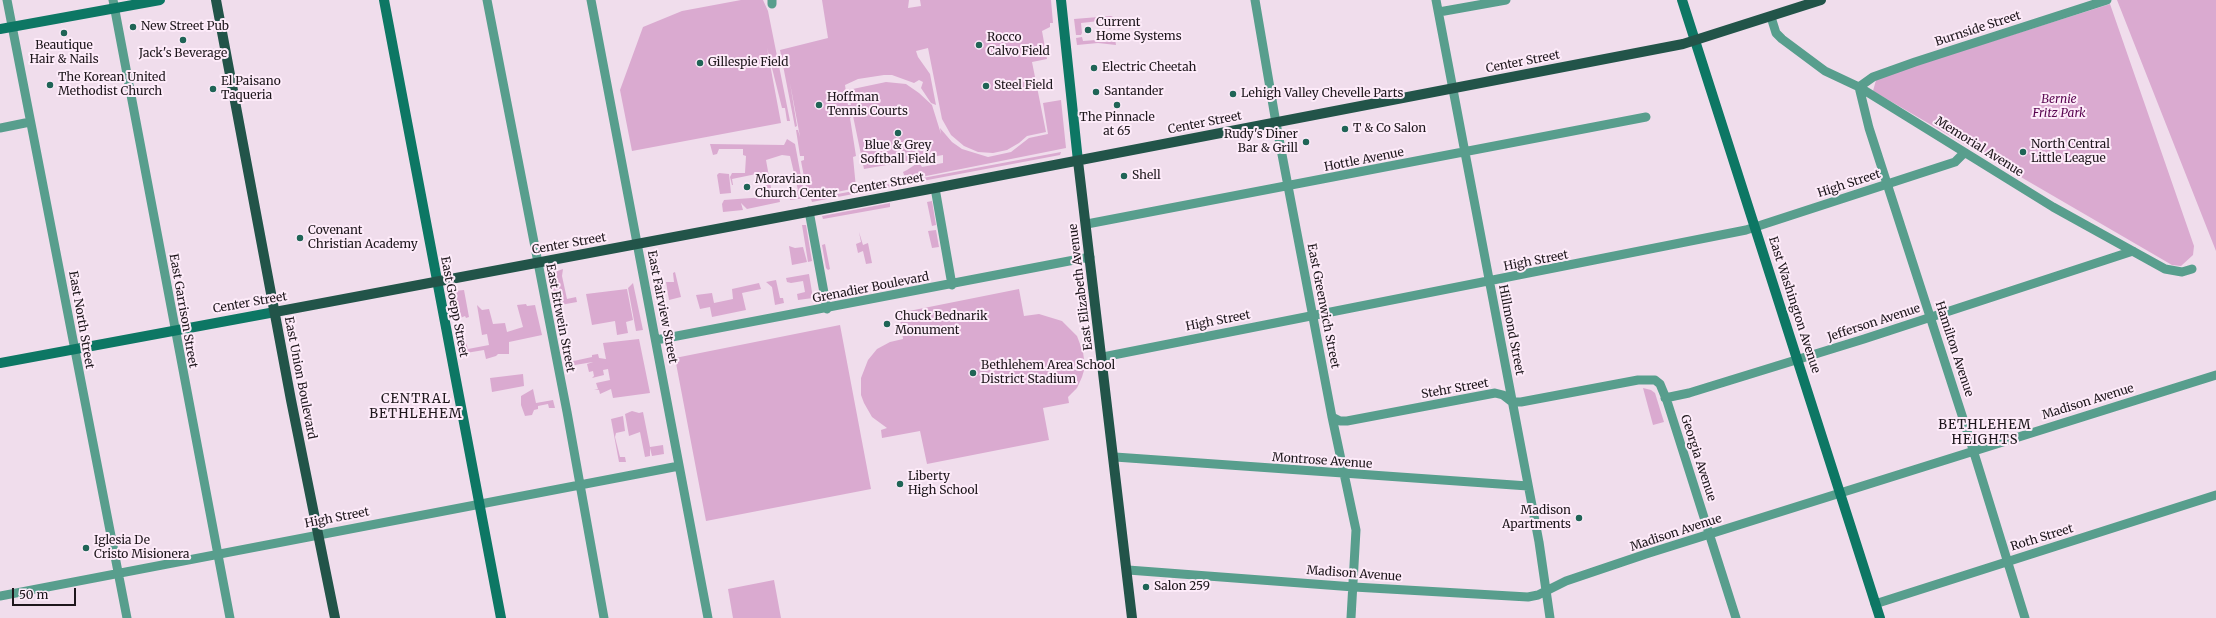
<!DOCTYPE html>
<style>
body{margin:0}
#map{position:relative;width:2216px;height:618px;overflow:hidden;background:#f0ddec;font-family:Merriweather,serif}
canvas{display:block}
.scale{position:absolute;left:12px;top:588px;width:64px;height:18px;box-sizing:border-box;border:2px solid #1d161b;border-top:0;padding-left:5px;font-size:12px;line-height:14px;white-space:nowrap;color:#1d161b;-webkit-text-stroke:3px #fdebf9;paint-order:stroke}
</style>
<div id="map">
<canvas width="2216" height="618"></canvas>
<div class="scale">50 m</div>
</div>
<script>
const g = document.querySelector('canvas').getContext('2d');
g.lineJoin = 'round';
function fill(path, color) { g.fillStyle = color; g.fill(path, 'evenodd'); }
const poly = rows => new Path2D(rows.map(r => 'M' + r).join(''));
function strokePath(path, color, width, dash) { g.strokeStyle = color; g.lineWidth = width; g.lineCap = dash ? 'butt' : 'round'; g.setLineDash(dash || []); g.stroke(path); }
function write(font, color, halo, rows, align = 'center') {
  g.font = font + ' Merriweather,serif'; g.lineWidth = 4; g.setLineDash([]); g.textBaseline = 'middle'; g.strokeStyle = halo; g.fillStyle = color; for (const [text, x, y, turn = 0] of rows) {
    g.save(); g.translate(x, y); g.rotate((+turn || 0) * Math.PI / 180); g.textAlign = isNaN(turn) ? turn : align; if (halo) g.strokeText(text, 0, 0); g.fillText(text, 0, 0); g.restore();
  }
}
fill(poly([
 [741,0,763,0,768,11,790,121,787,121,785,108,782,108,767,48,781,123,632,151,620,90,643,27,682,11],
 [822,0,909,0,908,8,921,6,920,0,1051,0,1053,23,1050,23,1050,27,1042,31,1047,59,1032,62,1046,132,1027,136,1019,143,1007,150,993,153,978,152,964,146,951,135,942,119,928,48,916,51,918,57,930,74,936,105,931,103,921,88,923,82,919,80,914,83,892,75,884,75,858,79,845,85,848,105,851,105,848,90,886,82,906,84,919,93,932,105,941,134,940,128,952,142,962,149,988,157,1011,152,1029,138,1048,134,1043,103,1061,100,1066,148,906,180,903,172,907,170,916,164,920,164,922,167,943,163,943,155,864,169,853,116,850,118,856,156,853,157,856,188,808,198,801,161,804,160,804,156,800,156,796,130,798,130,800,137,790,83,797,126,795,127,780,50,828,38],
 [2117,0,2216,0,2216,251],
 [2110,4,2194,246,2193,255,2181,266,2172,265,1873,91,1876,80,1917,65],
 [1111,16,1113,17,1113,27,1109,29,1108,20,1081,23,1082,33,1081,35,1076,35,1074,19],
 [1109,32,1111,39,1115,39,1116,45,1098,43,1077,45,1076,38,1082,37,1083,41,1109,39],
 [787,139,795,144,805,198,790,200,790,192,798,190,790,156,782,155,766,160,772,193,767,193,761,173,732,179,733,185,732,185,730,177,732,173,745,173,746,156,743,155,743,149,719,149,717,154,713,155,710,144,784,145],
 [1061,152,1060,155,827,199,812,202,811,199],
 [719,173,729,174,731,193,720,194,717,175],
 [779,196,780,202,747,209,741,203,743,210,723,212,722,204,724,200],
 [932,201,936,225,932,226,927,202],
 [890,203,890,207,823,219,822,216],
 [802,225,806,225,812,261,808,262],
 [936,230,939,247,932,248,928,231],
 [859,232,863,245,868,243,872,263,866,264,863,251,858,253,856,244,861,242],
 [825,244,830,269,828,270,826,268,822,245],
 [789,246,795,248,803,247,807,262,792,265],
 [563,269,562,276,567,299,576,297,577,302,555,306,549,274],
 [675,272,681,297,669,300,666,282,674,282,673,273],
 [809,274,813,298,798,300,797,294,805,292,803,281,791,283,787,282,786,278],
 [776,280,780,298,783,298,784,303,775,305,772,287,766,282],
 [633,283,643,330,636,331,628,288],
 [759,283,761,289,742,293,746,310,712,317,710,307,700,309,696,295,712,293,714,303,733,299,732,289],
 [627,289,633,320,626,322,628,333,617,335,615,321,592,325,586,294],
 [1019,289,1024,316,1039,314,1062,321,1077,336,1083,352,1085,367,1082,377,1077,388,1068,397,1069,403,1043,408,1049,440,927,464,920,431,882,438,881,430,887,428,872,417,864,403,861,395,861,378,868,360,877,349,890,342,903,339,899,313],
 [464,290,469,317,466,318,465,316,456,320,452,294,454,291],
 [526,304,527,306,535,305,542,335,509,342,509,354,498,354,496,356,486,359,484,350,466,353,463,351,461,340,465,339,468,349,489,345,487,334,482,335,477,305,482,310,489,309,493,324,505,323,507,332,523,327,517,305],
 [840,325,871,489,706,521,675,358],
 [639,339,650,393,613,398,611,389,600,394,599,390,594,389,598,389,596,383,610,380,608,369,603,370,604,375,592,378,594,376,593,371,589,372,587,364,593,362,569,366,569,362,592,357,592,355,598,354,599,358,606,359,603,343],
 [523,374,524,386,492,392,490,378],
 [1643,388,1651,390,1655,393,1664,422,1653,425],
 [533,389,536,403,553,400,555,408,549,408,548,404,538,406,538,409,534,410,532,415,525,416,521,405,521,396],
 [632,411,639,413,643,412,650,447,663,445,664,454,652,456,650,448,650,456,645,457,640,432,629,436,625,414],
 [623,416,625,431,616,433,615,437,620,457,625,457,626,462,619,462,611,419],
 [774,580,781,618,733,618,728,589]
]), '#daaad0');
strokePath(poly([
 [7,0,127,618],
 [113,0,230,618],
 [487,0,567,412,604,618],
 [591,0,708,618],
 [772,0,772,4],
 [1255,0,1276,123,1332,417,1356,530,1351,618],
 [1436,0,1539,542,1550,618],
 [1439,12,1506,0],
 [1771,17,1776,33,1782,39,1825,71,1859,87,2053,207,2165,269,2182,272,2192,269],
 [0,128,30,122],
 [935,188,952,285],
 [809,211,827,309],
 [1087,224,1646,117],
 [656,340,1090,257],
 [1103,357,1746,230,1955,162,1964,153],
 [1665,398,1689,393,1864,339,2133,251],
 [1332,417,1340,421,1347,421,1495,393,1503,395,1512,402,1521,402,1638,380,1655,380,1660,384,1667,401,1736,618],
 [1115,457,1528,486],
 [1128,570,1354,587,1528,597,1538,595,1566,581,1646,554,2216,375],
 [0,596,679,466],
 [1875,604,2216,495],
 [2025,618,1970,440,1869,128,1859,87,1873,77,1915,62,2107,0]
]), '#589e8d', 9);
strokePath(poly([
 [384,0,501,618],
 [1061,0,1078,161],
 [1682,0,1880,618],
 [0,29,160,0],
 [0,363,275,312]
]), '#0d7764', 10);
strokePath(poly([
 [216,0,291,400,335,618],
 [1078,161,1132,618],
 [275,312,935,188,1683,44,1821,0]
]), '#225449', 10);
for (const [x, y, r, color] of [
 [133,27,4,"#1f6456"],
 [1088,30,4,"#1f6456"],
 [64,33,4,"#1f6456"],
 [183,40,4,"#1f6456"],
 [979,45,4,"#1f6456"],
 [700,63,4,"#1f6456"],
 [1094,68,4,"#1f6456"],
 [50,85,4,"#1f6456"],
 [986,86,4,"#1f6456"],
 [213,89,4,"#1f6456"],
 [1096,92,4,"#1f6456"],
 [1233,94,4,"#1f6456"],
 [819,105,4,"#1f6456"],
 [1117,105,4,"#1f6456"],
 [1345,129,4,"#1f6456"],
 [898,133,4,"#1f6456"],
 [1306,142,4,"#1f6456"],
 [2023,152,4,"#1f6456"],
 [1124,176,4,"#1f6456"],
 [747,187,4,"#1f6456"],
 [300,238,4,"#1f6456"],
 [887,324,4,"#1f6456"],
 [973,373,4,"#1f6456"],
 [900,484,4,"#1f6456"],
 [1579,518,4,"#1f6456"],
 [86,548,4,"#1f6456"],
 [1146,587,4,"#1f6456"]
]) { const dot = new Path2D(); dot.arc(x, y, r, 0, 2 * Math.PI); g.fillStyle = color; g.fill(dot); strokePath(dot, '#fdebf9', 1.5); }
write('12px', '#1d161b', '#fdebf9', [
 ["Current",1096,23],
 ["Home Systems",1096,37],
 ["New Street Pub",141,27],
 ["Rocco",987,38],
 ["Calvo Field",987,52],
 ["Beautique",64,46,"center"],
 ["Hair & Nails",64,60,"center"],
 ["Jack's Beverage",183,54,"center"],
 ["Gillespie Field",708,63],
 ["Electric Cheetah",1102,68],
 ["The Korean United",58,78],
 ["Methodist Church",58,92],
 ["El Paisano",221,82],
 ["Taqueria",221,96],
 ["Steel Field",994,86],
 ["Santander",1104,92],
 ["Lehigh Valley Chevelle Parts",1241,94],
 ["Hoffman",827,98],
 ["Tennis Courts",827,112],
 ["The Pinnacle",1117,118,"center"],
 ["at 65",1117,132,"center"],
 ["T & Co Salon",1353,129],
 ["Rudy's Diner",1298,135,"right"],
 ["Bar & Grill",1298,149,"right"],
 ["North Central",2031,145],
 ["Little League",2031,159],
 ["Blue & Grey",898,146,"center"],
 ["Softball Field",898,160,"center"],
 ["Shell",1132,176],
 ["Moravian",755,180],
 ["Church Center",755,194],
 ["Covenant",308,231],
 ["Christian Academy",308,245],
 ["Chuck Bednarik",895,317],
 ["Monument",895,331],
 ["Bethlehem Area School",981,366],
 ["District Stadium",981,380],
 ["Liberty",908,477],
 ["High School",908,491],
 ["Madison",1571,511,"right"],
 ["Apartments",1571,525,"right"],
 ["Iglesia De",94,541],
 ["Cristo Misionera",94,555],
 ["Salon 259",1154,587]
], 'left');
write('12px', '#1d161b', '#fdebf9', [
 ["Burnside Street",1978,29,-18],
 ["Center Street",1523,62,-11],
 ["Center Street",1205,123,-11],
 ["Memorial Avenue",1979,147,32],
 ["Hottle Avenue",1364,160,-11],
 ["Center Street",887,184,-10],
 ["High Street",1849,184,-18],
 ["Center Street",569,244,-10],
 ["High Street",1536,261,-11],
 ["East Elizabeth Avenue",1081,287,-97],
 ["Grenadier Boulevard",871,288,-11],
 ["Center Street",250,303,-10],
 ["East Washington Avenue",1794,305,72],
 ["East Greenwich Street",1323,306,79],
 ["East Goepp Street",454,307,79],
 ["East Fairview Street",662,307,79],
 ["East Garrison Street",183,311,80],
 ["East Ettwein Street",560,318,79],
 ["East North Street",81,320,80],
 ["High Street",1218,321,-11],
 ["Jefferson Avenue",1874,323,-18],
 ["Hillmond Street",1511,330,79],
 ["Hamilton Avenue",1954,349,72],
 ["East Union Boulevard",300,378,79],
 ["Stehr Street",1455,389,-10],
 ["Madison Avenue",2088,402,-17],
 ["Georgia Avenue",1698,458,72],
 ["Montrose Avenue",1322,461,4],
 ["High Street",337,518,-11],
 ["Madison Avenue",1676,533,-18],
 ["Roth Street",2042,538,-17],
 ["Madison Avenue",1354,574,4]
]);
write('italic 12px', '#58044f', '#fdebf9', [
 ["Bernie",2059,100],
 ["Fritz Park",2059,114]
]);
g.letterSpacing = '1px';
write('13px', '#1d161b', '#fdebf9', [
 ["CENTRAL",416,399],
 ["BETHLEHEM",416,414],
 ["BETHLEHEM",1985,425],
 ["HEIGHTS",1985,440]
]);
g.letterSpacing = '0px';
</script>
